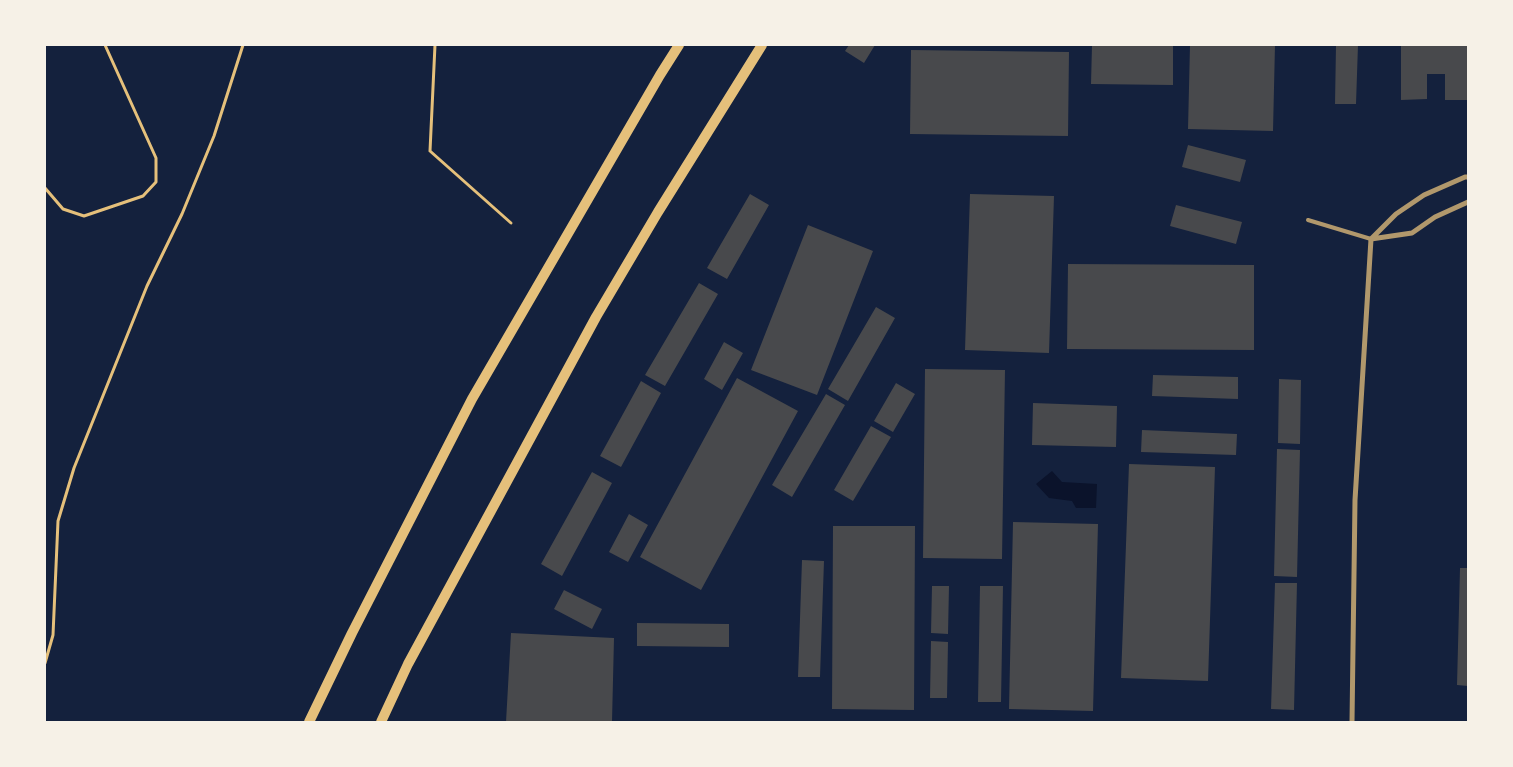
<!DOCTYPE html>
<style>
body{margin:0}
#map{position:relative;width:1513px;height:767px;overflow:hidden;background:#14213d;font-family:Mulish,sans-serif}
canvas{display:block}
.frame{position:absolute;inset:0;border:46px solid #f6f1e7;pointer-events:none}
</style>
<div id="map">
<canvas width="1513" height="767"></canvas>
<div class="frame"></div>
</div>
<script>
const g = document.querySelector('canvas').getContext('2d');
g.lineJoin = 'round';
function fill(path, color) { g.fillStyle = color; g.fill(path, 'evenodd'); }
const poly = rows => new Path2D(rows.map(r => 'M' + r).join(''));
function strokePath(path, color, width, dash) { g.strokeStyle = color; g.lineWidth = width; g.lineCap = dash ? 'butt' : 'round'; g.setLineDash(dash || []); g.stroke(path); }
fill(poly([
 [1052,471,1062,482,1097,484,1096,508,1076,508,1072,501,1049,498,1036,484]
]), '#0b132b');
fill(poly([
 [849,45,875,45,864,63,845,51],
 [1092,45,1173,45,1173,85,1091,84],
 [1190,45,1275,45,1273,131,1188,129],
 [1336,45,1358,45,1356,104,1335,104],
 [1401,45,1468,45,1468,100,1445,100,1445,74,1427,74,1427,99,1401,100],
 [911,50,1069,52,1068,136,910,134],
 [1188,145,1246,160,1240,182,1182,167],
 [750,194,769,205,727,279,707,268],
 [970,194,1054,196,1049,353,965,350],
 [1176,205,1242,222,1236,244,1170,226],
 [808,225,873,251,817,395,751,370],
 [1068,264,1254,265,1254,350,1067,349],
 [699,283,718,294,665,386,645,375],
 [876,307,895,318,848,401,828,389],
 [724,342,743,353,722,390,704,379],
 [925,369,1005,370,1002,559,923,558],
 [1153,375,1238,377,1238,399,1152,396],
 [737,378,798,411,701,590,640,557],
 [1279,379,1301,380,1300,444,1278,443],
 [641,381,661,393,621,467,600,456],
 [896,383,915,394,893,432,874,421],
 [826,394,845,405,792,497,772,485],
 [1033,403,1117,406,1116,447,1032,445],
 [871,426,891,437,853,501,834,490],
 [1142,430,1237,434,1236,455,1141,452],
 [1277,449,1300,450,1297,577,1274,576],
 [1129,464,1215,467,1208,681,1121,678],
 [592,472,612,483,562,576,541,564],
 [629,514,648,525,628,562,609,552],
 [1013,522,1098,524,1093,711,1009,709],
 [833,526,915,526,914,710,832,709],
 [802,560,824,561,820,677,798,677],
 [1460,568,1468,568,1468,686,1457,685],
 [1275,583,1297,583,1294,710,1271,709],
 [932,586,949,586,948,634,931,633],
 [980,586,1003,586,1001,702,978,702],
 [564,590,602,609,592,629,554,609],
 [637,623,729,624,729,647,637,646],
 [511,633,614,638,612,722,506,722],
 [931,641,948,642,947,698,930,698]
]), '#48494c');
strokePath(poly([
 [435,45,430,151,511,223],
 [45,188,63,209,84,216,143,196,156,182,156,158,105,45],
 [45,663,53,635,58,521,74,468,147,286,182,214,214,136,243,45]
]), '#e5c07b', 3);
strokePath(poly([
 [1308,220,1371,239]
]), '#b1986c', 4);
strokePath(poly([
 [1371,239,1396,214,1424,195,1465,177,1468,177],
 [1371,239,1412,233,1435,217,1468,202],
 [1352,722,1355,500,1371,239]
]), '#b1986c', 5);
strokePath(poly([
 [309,722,352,633,472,399,660,75,679,45],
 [381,722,408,664,596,317,658,212,762,45]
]), '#e5c07b', 10);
</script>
